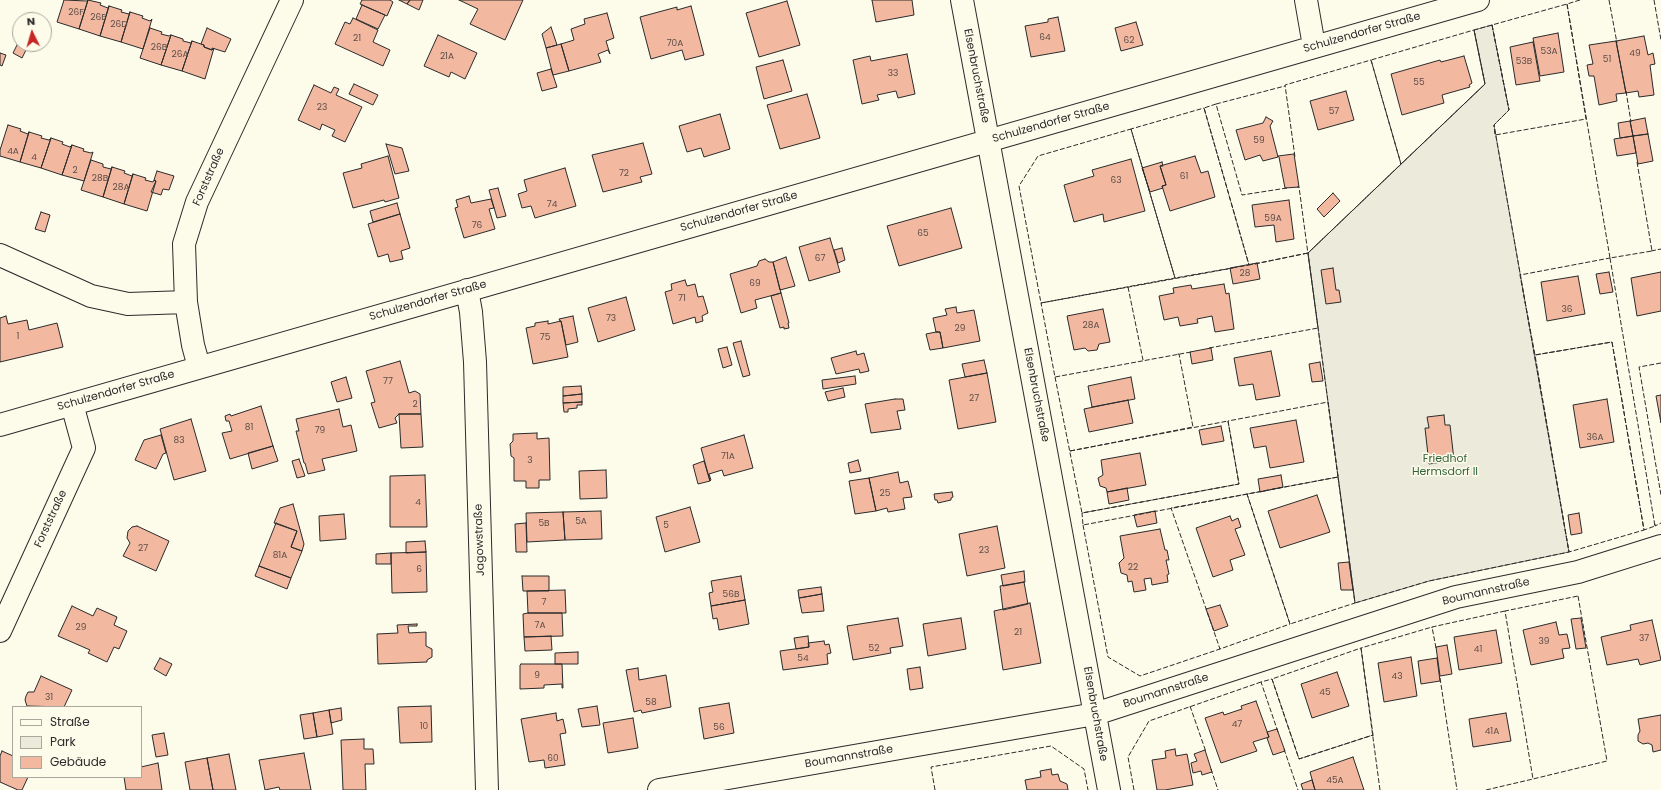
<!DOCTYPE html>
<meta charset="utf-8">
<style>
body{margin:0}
#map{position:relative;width:1661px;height:790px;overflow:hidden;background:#fdfbea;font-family:Poppins,sans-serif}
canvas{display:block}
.legend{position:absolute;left:12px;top:706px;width:130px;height:72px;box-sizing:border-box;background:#fdfbea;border:1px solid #a9a89e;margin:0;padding:5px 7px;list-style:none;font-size:12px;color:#2b2b2b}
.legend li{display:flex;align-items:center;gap:8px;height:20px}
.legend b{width:20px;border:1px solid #a9a89e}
.north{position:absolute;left:12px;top:12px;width:40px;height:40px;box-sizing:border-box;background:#fdfbea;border:1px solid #a9a89e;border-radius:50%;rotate:355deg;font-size:11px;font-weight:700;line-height:16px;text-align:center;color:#2b2b2b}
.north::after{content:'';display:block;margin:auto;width:14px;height:18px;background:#c62828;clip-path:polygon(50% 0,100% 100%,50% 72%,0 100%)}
</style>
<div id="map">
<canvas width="1661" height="790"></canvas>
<ul class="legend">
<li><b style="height:5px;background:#fdfbea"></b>Straße</li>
<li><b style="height:11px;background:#ecebdb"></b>Park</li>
<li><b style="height:11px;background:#f2b8a0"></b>Gebäude</li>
</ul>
<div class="north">N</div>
</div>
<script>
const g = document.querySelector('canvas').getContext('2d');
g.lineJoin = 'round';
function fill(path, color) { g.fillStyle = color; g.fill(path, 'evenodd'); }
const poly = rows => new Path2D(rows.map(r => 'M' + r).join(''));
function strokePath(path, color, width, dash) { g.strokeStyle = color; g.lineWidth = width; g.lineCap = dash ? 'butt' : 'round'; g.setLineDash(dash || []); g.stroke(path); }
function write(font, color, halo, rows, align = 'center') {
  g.font = font + ' Poppins,sans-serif'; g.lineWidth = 3; g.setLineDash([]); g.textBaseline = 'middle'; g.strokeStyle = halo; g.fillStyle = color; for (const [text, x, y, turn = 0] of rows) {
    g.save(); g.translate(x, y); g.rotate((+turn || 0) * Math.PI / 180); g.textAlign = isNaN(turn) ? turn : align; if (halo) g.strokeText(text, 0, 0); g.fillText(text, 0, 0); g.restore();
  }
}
const green = poly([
 [1492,25,1509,110,1494,125,1569,552,1429,581,1355,603,1308,253,1485,84,1474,30,1492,25]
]);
fill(green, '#ecebdb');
strokePath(green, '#74746e', 1);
const building = poly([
 [64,0,87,1,88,0,79,29,57,22,64,0],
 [88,0,101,3,100,5,108,8,109,6,100,36,79,29,88,0],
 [362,0,390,0,393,2,387,16,360,4,362,0],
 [399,0,410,0,407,4,399,0],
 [410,0,423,0,419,10,407,4,410,0],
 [459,0,523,0,505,40,470,24,478,9,459,0],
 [872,0,912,0,914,15,876,22,872,0],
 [787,1,800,45,759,57,746,13,787,1],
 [362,5,385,15,378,29,356,19,362,5],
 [109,6,122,10,121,12,129,14,130,12,121,42,100,36,109,6],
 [691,6,704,55,685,60,682,50,651,59,640,17,677,7,677,10,691,6],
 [130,12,143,16,142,18,150,21,152,19,143,49,121,42,130,12],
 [607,13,614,38,606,41,610,54,608,50,598,54,601,62,569,71,561,44,574,40,571,29,585,24,584,19,607,13],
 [1058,17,1065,51,1031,57,1025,26,1048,22,1048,19,1058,17],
 [353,18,378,30,373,42,390,50,383,66,335,44,345,22,350,24,353,18],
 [1136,22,1143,45,1121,51,1115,28,1136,22],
 [551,27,557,45,546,48,542,34,551,27],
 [150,28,162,32,161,34,169,36,171,35,161,65,140,58,150,28],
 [207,28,231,39,225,52,212,48,212,50,204,47,204,45,201,44,207,28],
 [1558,33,1564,72,1540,76,1533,38,1558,33],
 [171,35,183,39,183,41,191,43,192,41,182,71,161,65,171,35],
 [438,35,477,53,465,79,451,72,449,77,424,66,438,35],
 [1644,36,1648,55,1653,53,1655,64,1650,65,1654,95,1639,97,1638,91,1626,93,1616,41,1644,36],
 [20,39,20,44,29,44,22,58,13,53,20,39],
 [192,41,204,45,204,47,212,50,214,48,205,79,182,71,192,41],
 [1616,41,1626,93,1616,94,1617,101,1599,105,1594,76,1589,76,1587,65,1593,64,1589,45,1616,41],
 [1533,42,1540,81,1516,85,1510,47,1533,42],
 [561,44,569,71,553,75,546,48,561,44],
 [0,53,6,55,2,66,0,65,0,53],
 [907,54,915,94,898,98,896,91,877,95,879,100,862,104,853,60,870,56,871,61,907,54],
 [1464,56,1472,83,1469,85,1470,87,1442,95,1444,103,1402,115,1391,74,1440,60,1441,62,1464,56],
 [783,60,792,91,764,99,756,67,783,60],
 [551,69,557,87,542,91,537,73,551,69],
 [354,84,378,95,373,105,349,94,354,84],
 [314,85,331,93,334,87,339,89,336,95,362,107,345,142,332,136,335,130,322,124,320,130,298,120,314,85],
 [1346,91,1354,120,1318,130,1310,101,1346,91],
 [807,94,820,138,780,149,767,105,807,94],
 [720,114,730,149,704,157,701,148,687,152,679,126,720,114],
 [1266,117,1273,121,1270,126,1278,157,1263,161,1260,155,1245,160,1236,130,1263,123,1266,117],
 [1645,118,1648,134,1633,136,1630,121,1645,118],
 [1630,121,1633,136,1620,138,1618,123,1630,121],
 [8,125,21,129,20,131,28,134,29,132,20,162,0,156,0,150,8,125],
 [29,132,42,136,41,138,49,140,51,138,41,168,20,162,29,132],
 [1648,134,1653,161,1638,164,1633,136,1648,134],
 [1633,136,1636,153,1617,156,1614,139,1633,136],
 [51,138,63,142,62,144,70,147,72,145,62,175,41,168,51,138],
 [643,143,652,174,640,177,642,182,603,192,592,155,643,143],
 [386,144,402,148,409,171,395,174,386,144],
 [72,145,84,149,83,151,91,153,93,152,84,181,62,175,72,145],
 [1294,154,1299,187,1285,188,1279,157,1278,156,1294,154],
 [388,156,399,198,385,202,384,200,353,208,343,173,362,168,361,164,388,156],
 [1195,156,1201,173,1208,171,1215,197,1170,211,1162,186,1166,185,1160,166,1195,156],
 [1131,159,1145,211,1104,222,1103,214,1074,222,1064,185,1094,176,1092,170,1131,159],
 [91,160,103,164,103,167,111,169,112,167,103,197,81,190,91,160],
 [1162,162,1163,166,1160,166,1166,185,1162,186,1163,188,1150,192,1142,168,1162,162],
 [112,167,125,171,124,173,132,176,133,174,124,204,103,197,112,167],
 [565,168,576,206,535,218,531,206,522,208,518,194,527,191,524,180,565,168],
 [157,171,174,176,169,190,163,189,161,195,151,192,156,181,154,180,157,171],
 [133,174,146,178,145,180,153,182,154,180,156,181,147,211,124,204,133,174],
 [498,188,506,216,497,218,489,190,498,188],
 [1333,193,1340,201,1324,217,1317,209,1333,193],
 [469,196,471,203,491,199,494,208,489,209,495,229,464,238,455,208,458,207,456,200,469,196],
 [1289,200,1294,239,1276,242,1274,225,1255,227,1252,205,1289,200],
 [397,203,400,214,373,222,370,211,397,203],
 [951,208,962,248,899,266,887,226,951,208],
 [41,212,50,215,45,232,35,229,41,212],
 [400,214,410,248,401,251,403,259,390,262,388,254,378,257,368,224,400,214],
 [830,238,840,272,809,281,799,247,830,238],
 [842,248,845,260,838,263,834,250,842,248],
 [786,257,795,286,780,290,773,262,786,257],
 [765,259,769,262,773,262,781,293,755,300,757,308,741,313,730,274,757,266,759,261,765,259],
 [1257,263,1260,279,1233,284,1230,268,1257,263],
 [1333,268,1336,290,1339,290,1341,302,1326,304,1321,270,1333,268],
 [1609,272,1613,292,1600,294,1596,274,1609,272],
 [1661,272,1661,311,1637,316,1631,278,1661,272],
 [1578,276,1585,314,1547,321,1541,282,1578,276],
 [685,280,687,286,695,284,698,297,703,296,708,313,702,316,703,321,696,323,695,317,673,324,665,292,672,290,671,284,685,280],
 [1224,284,1226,294,1229,293,1234,329,1215,332,1212,316,1197,319,1198,323,1180,326,1178,317,1164,320,1159,296,1174,293,1173,288,1191,285,1192,289,1224,284],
 [781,293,789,323,788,323,789,328,784,329,784,327,780,328,771,296,781,293],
 [626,297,635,330,598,342,588,308,626,297],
 [956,307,957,313,974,310,980,341,943,348,940,332,936,332,933,318,947,315,945,309,956,307],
 [1103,309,1110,342,1099,344,1097,350,1088,351,1085,348,1074,350,1067,316,1103,309],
 [6,316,8,324,27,320,29,330,57,323,63,347,0,362,0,318,6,316],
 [573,316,578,342,566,345,561,321,560,321,559,319,573,316],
 [548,321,548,324,561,321,568,357,533,364,526,328,535,326,535,323,548,321],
 [936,332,940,332,943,348,930,350,926,334,936,332],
 [741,341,750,375,743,377,733,343,741,341],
 [727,347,732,365,723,368,718,349,727,347],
 [1211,348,1213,360,1192,364,1190,352,1211,348],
 [856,351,857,355,864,353,869,371,860,373,859,369,836,374,831,358,856,351],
 [1271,351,1280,396,1256,400,1253,384,1239,386,1234,358,1271,351],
 [984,360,987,373,965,377,962,364,984,360],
 [400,361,409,393,415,391,420,394,421,414,399,414,395,418,397,423,379,428,371,403,375,402,366,371,400,361],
 [1320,362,1323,381,1312,382,1309,364,1320,362],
 [987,373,996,422,958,429,949,380,987,373],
 [855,376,856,384,823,389,822,380,855,376],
 [346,377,352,398,337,402,331,382,346,377],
 [1131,377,1135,399,1092,407,1088,386,1131,377],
 [581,386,582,394,563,396,563,387,581,386],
 [843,388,845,397,828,401,825,392,843,388],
 [582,394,582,402,563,403,563,396,582,394],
 [1661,395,1661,423,1656,396,1661,395],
 [895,399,903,399,905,410,897,411,901,429,871,433,865,404,895,399],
 [1607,399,1614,442,1580,448,1573,405,1607,399],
 [1128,400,1133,423,1089,432,1084,409,1128,400],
 [582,402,582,405,577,405,577,408,568,409,568,412,564,412,563,403,582,402],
 [261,406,273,446,230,459,222,433,232,431,229,421,226,421,225,416,230,414,231,416,261,406],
 [339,409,343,427,351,425,357,451,322,459,325,470,308,474,305,463,304,463,296,431,299,431,296,419,339,409],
 [399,414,421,414,423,447,401,448,399,414],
 [1444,415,1445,425,1450,425,1454,460,1429,464,1425,428,1429,428,1427,417,1444,415],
 [191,419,206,471,174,480,160,429,191,419],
 [1296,420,1304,462,1270,468,1266,446,1254,448,1250,428,1296,420],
 [1221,426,1224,441,1202,445,1199,430,1221,426],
 [537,433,537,439,549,438,550,480,539,480,539,488,526,488,526,481,514,481,514,458,511,456,510,444,513,441,513,434,537,433],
 [161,435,166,453,163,454,156,469,135,460,144,440,161,435],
 [744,435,753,468,724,476,722,470,709,474,711,480,710,481,701,448,744,435],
 [273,446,278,461,252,469,248,453,273,446],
 [1140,453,1146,485,1107,492,1106,488,1100,486,1098,478,1103,475,1101,460,1140,453],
 [299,459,305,476,297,478,292,461,299,459],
 [858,460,861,471,850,473,848,463,858,460],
 [704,461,710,481,698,484,693,465,704,461],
 [606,470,607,498,580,499,579,471,606,470],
 [898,472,900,483,908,481,912,497,903,498,905,509,888,512,887,508,876,511,869,478,898,472],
 [425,475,427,527,390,527,390,476,425,475],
 [1281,475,1283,487,1260,492,1258,479,1281,475],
 [869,478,876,511,855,514,849,481,869,478],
 [1127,488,1129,500,1109,504,1107,492,1127,488],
 [952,492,953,497,951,498,951,500,938,503,937,500,935,500,934,494,952,492],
 [1317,495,1330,532,1280,548,1268,511,1317,495],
 [293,504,304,544,302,551,291,547,297,531,274,523,280,508,293,504],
 [690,507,700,542,665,552,656,517,690,507],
 [601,511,602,539,565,540,563,512,601,511],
 [1155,511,1157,523,1137,527,1134,515,1155,511],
 [563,512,565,540,527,542,526,513,563,512],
 [1579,513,1582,533,1571,535,1568,515,1579,513],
 [344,514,346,539,320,541,319,516,344,514],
 [1230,516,1232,521,1238,518,1241,527,1235,529,1245,555,1230,560,1233,570,1213,577,1196,528,1230,516],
 [276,523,297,531,291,547,302,551,291,578,259,566,276,523],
 [526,523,527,552,516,552,515,524,526,523],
 [137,526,169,541,156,571,123,556,130,543,127,538,128,531,132,527,137,526],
 [997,526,1005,568,967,576,959,534,997,526],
 [1160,529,1165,550,1167,550,1169,560,1166,560,1169,574,1167,575,1168,582,1152,585,1151,578,1144,579,1146,590,1134,592,1132,581,1128,582,1127,575,1121,573,1119,563,1124,558,1120,536,1160,529],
 [425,541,426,552,406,553,406,542,425,541],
 [426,552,427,592,392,593,391,553,426,552],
 [391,553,391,564,376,564,376,554,391,553],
 [1349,562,1353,590,1341,590,1338,563,1349,562],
 [259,566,291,578,287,589,255,576,259,566],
 [1024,571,1025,582,1003,586,1001,575,1024,571],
 [522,576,549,576,549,591,523,591,522,576],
 [741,576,745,600,711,606,709,593,713,592,711,581,741,576],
 [1024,582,1028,604,1003,610,1000,586,1024,582],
 [821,587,822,594,799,598,798,590,821,587],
 [565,590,566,613,528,613,527,591,565,590],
 [822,594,824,611,802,613,799,598,822,594],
 [745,600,749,624,719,630,717,618,713,619,711,606,745,600],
 [1030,603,1041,663,1003,670,994,611,1030,603],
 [1220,605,1228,626,1214,631,1206,609,1220,605],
 [72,606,93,616,97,608,117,617,114,625,127,631,119,649,114,647,107,662,88,653,90,650,58,636,72,606],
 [528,613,562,613,563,636,524,637,523,614,528,613],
 [898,618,903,646,890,648,891,653,853,660,847,626,898,618],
 [961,618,966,649,928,656,923,624,961,618],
 [1581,618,1586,648,1576,649,1571,619,1581,618],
 [1652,620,1661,660,1640,665,1638,659,1607,665,1601,637,1631,630,1630,625,1652,620],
 [1556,622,1559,635,1567,634,1570,648,1562,649,1564,658,1531,665,1523,630,1556,622],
 [417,624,417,626,408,626,409,633,426,632,426,646,432,649,432,657,427,660,427,662,378,664,377,634,398,633,397,625,417,624],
 [1496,630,1502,663,1459,670,1454,637,1496,630],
 [551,636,552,650,525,651,524,637,551,636],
 [808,636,809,647,796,649,794,638,808,636],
 [824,641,825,645,829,644,831,653,827,654,828,664,783,670,780,651,809,647,808,643,824,641],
 [1447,645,1452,674,1440,676,1436,647,1447,645],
 [578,652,578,664,555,664,555,653,578,652],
 [1411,657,1417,696,1384,702,1378,663,1411,657],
 [160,658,172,664,166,676,154,669,160,658],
 [1437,658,1440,681,1421,684,1418,661,1437,658],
 [521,664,562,664,563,688,562,688,562,684,544,685,544,688,520,689,520,665,521,664],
 [920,667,923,688,910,690,907,669,920,667],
 [638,668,639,680,666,675,671,707,642,713,641,710,634,712,626,670,638,668],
 [1337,672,1349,706,1312,718,1301,684,1337,672],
 [41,676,72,690,64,707,27,706,25,700,26,696,28,692,34,692,41,676],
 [1256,701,1269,737,1253,742,1257,751,1221,763,1205,718,1223,712,1224,715,1242,709,1241,706,1256,701],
 [729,703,734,733,704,739,699,708,729,703],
 [431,706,432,742,400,743,398,707,431,706],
 [597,706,600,725,582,727,578,709,597,706],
 [341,708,342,720,331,723,329,710,341,708],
 [329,710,333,734,317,737,313,713,329,710],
 [313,713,317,737,304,739,300,715,313,713],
 [556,713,557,721,563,719,566,733,560,734,565,765,545,768,544,760,529,762,521,719,556,713],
 [1506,713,1511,741,1473,747,1469,719,1506,713],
 [1661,715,1661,750,1653,752,1652,745,1648,743,1643,744,1638,741,1638,735,1640,731,1638,719,1661,715],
 [633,718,638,748,608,753,603,723,633,718],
 [1277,729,1285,751,1273,755,1267,738,1269,737,1267,732,1277,729],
 [164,733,168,755,156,757,152,735,164,733],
 [364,739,364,749,373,749,374,764,365,764,366,790,343,790,341,740,364,739],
 [1175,749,1176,756,1187,754,1193,785,1165,790,1157,790,1152,760,1166,758,1165,751,1175,749],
 [1205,750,1212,772,1202,775,1201,771,1193,773,1191,763,1197,761,1194,754,1205,750],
 [2,751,13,756,13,777,28,777,22,790,18,790,0,782,0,756,2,751],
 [304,753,311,790,280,790,279,787,265,790,259,760,304,753],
 [229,754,236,790,213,790,207,758,229,754],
 [1353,757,1364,790,1315,790,1310,772,1353,757],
 [207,758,213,790,190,790,185,762,207,758],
 [158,763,162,790,126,790,124,777,141,777,141,767,158,763],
 [1051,769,1052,775,1058,774,1060,781,1067,784,1068,790,1027,790,1025,780,1041,777,1040,771,1051,769],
 [1312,780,1315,790,1303,790,1301,784,1312,780]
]);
fill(building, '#f2b8a0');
strokePath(building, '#2b2b2b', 1);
const minor = poly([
 [962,0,1109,790],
 [1306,0,1314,46],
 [0,255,91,296,128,304,186,302],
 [467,290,471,312,475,362,487,790],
 [199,367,193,345,186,302,184,244,197,202,292,0],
 [0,425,1478,0],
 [0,631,84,448,72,404],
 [659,790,1095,714,1456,597,1578,572,1661,546]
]);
strokePath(minor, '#2b2b2b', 24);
strokePath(minor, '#fdfbea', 22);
strokePath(poly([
 [1580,0,1567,4,1610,258,1652,251,1637,162],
 [1609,0,1617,43],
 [1654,0,1661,40],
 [1567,4,1586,119,1495,135,1494,125,1509,110,1492,25,1567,4],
 [1492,25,1509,110,1494,125,1569,552,1429,581,1355,603,1308,253,1485,84,1474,30,1492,25],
 [1474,30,1485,84,1401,164,1371,60,1474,30],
 [1626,91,1631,122],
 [1216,104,1285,86],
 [1204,108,1249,265,1175,278,1131,129,1204,108],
 [1131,129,1175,278,1041,303,1019,186,1038,156,1131,129],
 [1287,188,1242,195,1216,104,1204,108,1249,265,1308,253],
 [1651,251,1661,249],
 [1610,258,1655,526,1644,530,1612,342,1535,355,1520,275,1610,258],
 [1255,264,1308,253,1401,164,1371,60,1285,85,1295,157],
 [1128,287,1143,360],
 [1612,342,1644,530,1569,552,1535,355,1612,342],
 [1209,348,1318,328,1299,187,1297,187],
 [1191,352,1055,377,1041,303,1233,268],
 [1661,363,1639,367,1661,495],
 [1055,377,1082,513,1239,484,1228,421,1070,451],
 [1328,402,1338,477,1083,525,1082,513,1239,484,1228,421,1328,402],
 [1070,451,1193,427,1179,354,1177,354],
 [1338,477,1355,603,1290,624,1247,494,1338,477],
 [1247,494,1290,624,1220,649,1171,508,1247,494],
 [1655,524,1655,526,1661,523],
 [1083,525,1108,657,1140,676,1220,649,1219,648],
 [1578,596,1607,761,1533,779,1505,611,1578,596],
 [1361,648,1373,735,1299,759,1272,679,1361,648],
 [1436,648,1432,627,1505,611,1505,613],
 [1440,678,1457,790],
 [1190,706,1206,752],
 [1278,732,1261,682,1272,679,1299,759,1373,735,1373,736],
 [1284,749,1298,790],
 [1211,769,1218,790],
 [935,790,931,767,1051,746,1084,769,1088,790],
 [1134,790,1128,757,1149,721,1261,682,1262,684],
 [1380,790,1361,648,1432,627,1432,628],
 [1486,790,1533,779]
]), '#2b2b2b', 1, [5, 2]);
write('9px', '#5d4e48', null, [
 ["26F",76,13],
 ["26E",98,18],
 ["26D",119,25],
 ["64",1045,38],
 ["21",357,39],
 ["62",1129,41],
 ["70A",675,44],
 ["26B",159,48],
 ["53A",1549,52],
 ["49",1635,54],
 ["26A",180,55],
 ["21A",447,57],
 ["51",1607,60],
 ["53B",1524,62],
 ["33",893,74],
 ["55",1419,83],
 ["23",322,108],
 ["57",1334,112],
 ["59",1259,141],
 ["4A",13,152],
 ["4",34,158],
 ["2",75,171],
 ["72",624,174],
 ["61",1184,177],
 ["28B",100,179],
 ["63",1116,181],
 ["28A",121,188],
 ["74",552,205],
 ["59A",1273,219],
 ["76",477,226],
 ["65",923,234],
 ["67",820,259],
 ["28",1245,274],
 ["69",755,284],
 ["71",682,299],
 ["36",1567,310],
 ["73",611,319],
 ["28A",1091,326],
 ["29",960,329],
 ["1",18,337],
 ["75",545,338],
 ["77",388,382],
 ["27",974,399],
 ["2",415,405],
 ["81",249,428],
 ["79",320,431],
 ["36A",1595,438],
 ["83",179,441],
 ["71A",728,457],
 ["3",530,461],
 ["25",885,494],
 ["4",418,503],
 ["5A",581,522],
 ["5B",544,524],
 ["5",666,526],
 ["27",143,549],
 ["23",984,551],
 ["81A",280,556],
 ["22",1133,568],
 ["6",419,570],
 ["56B",731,595],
 ["7",544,603],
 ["7A",540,626],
 ["29",81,628],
 ["21",1018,633],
 ["37",1644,639],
 ["39",1544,642],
 ["52",874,649],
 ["41",1478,650],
 ["54",803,659],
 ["9",537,676],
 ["43",1397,677],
 ["45",1325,693],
 ["31",49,698],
 ["58",651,703],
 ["47",1237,725],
 ["10",424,727],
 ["56",719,728],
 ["41A",1492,732],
 ["60",553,759],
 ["45A",1335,781]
]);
write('11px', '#2b2b2b', '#fdfbea', [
 ["Schulzendorfer Straße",1362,33,-16],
 ["Elsenbruchstraße",976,76,79],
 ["Schulzendorfer Straße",1051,123,-16],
 ["Forststraße",209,177,-66],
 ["Schulzendorfer Straße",739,212,-16],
 ["Schulzendorfer Straße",428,301,-16],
 ["Schulzendorfer Straße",116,391,-16],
 ["Elsenbruchstraße",1036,395,79],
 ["Forststraße",51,519,-65],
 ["Jagowstraße",480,540,-92],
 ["Boumannstraße",1486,592,-13],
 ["Boumannstraße",1166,691,-18],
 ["Elsenbruchstraße",1095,714,80],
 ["Boumannstraße",849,757,-10]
]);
write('11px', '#34623c', '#fdfbea', [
 ["Friedhof",1445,459],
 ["Hermsdorf II",1445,472]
]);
</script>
